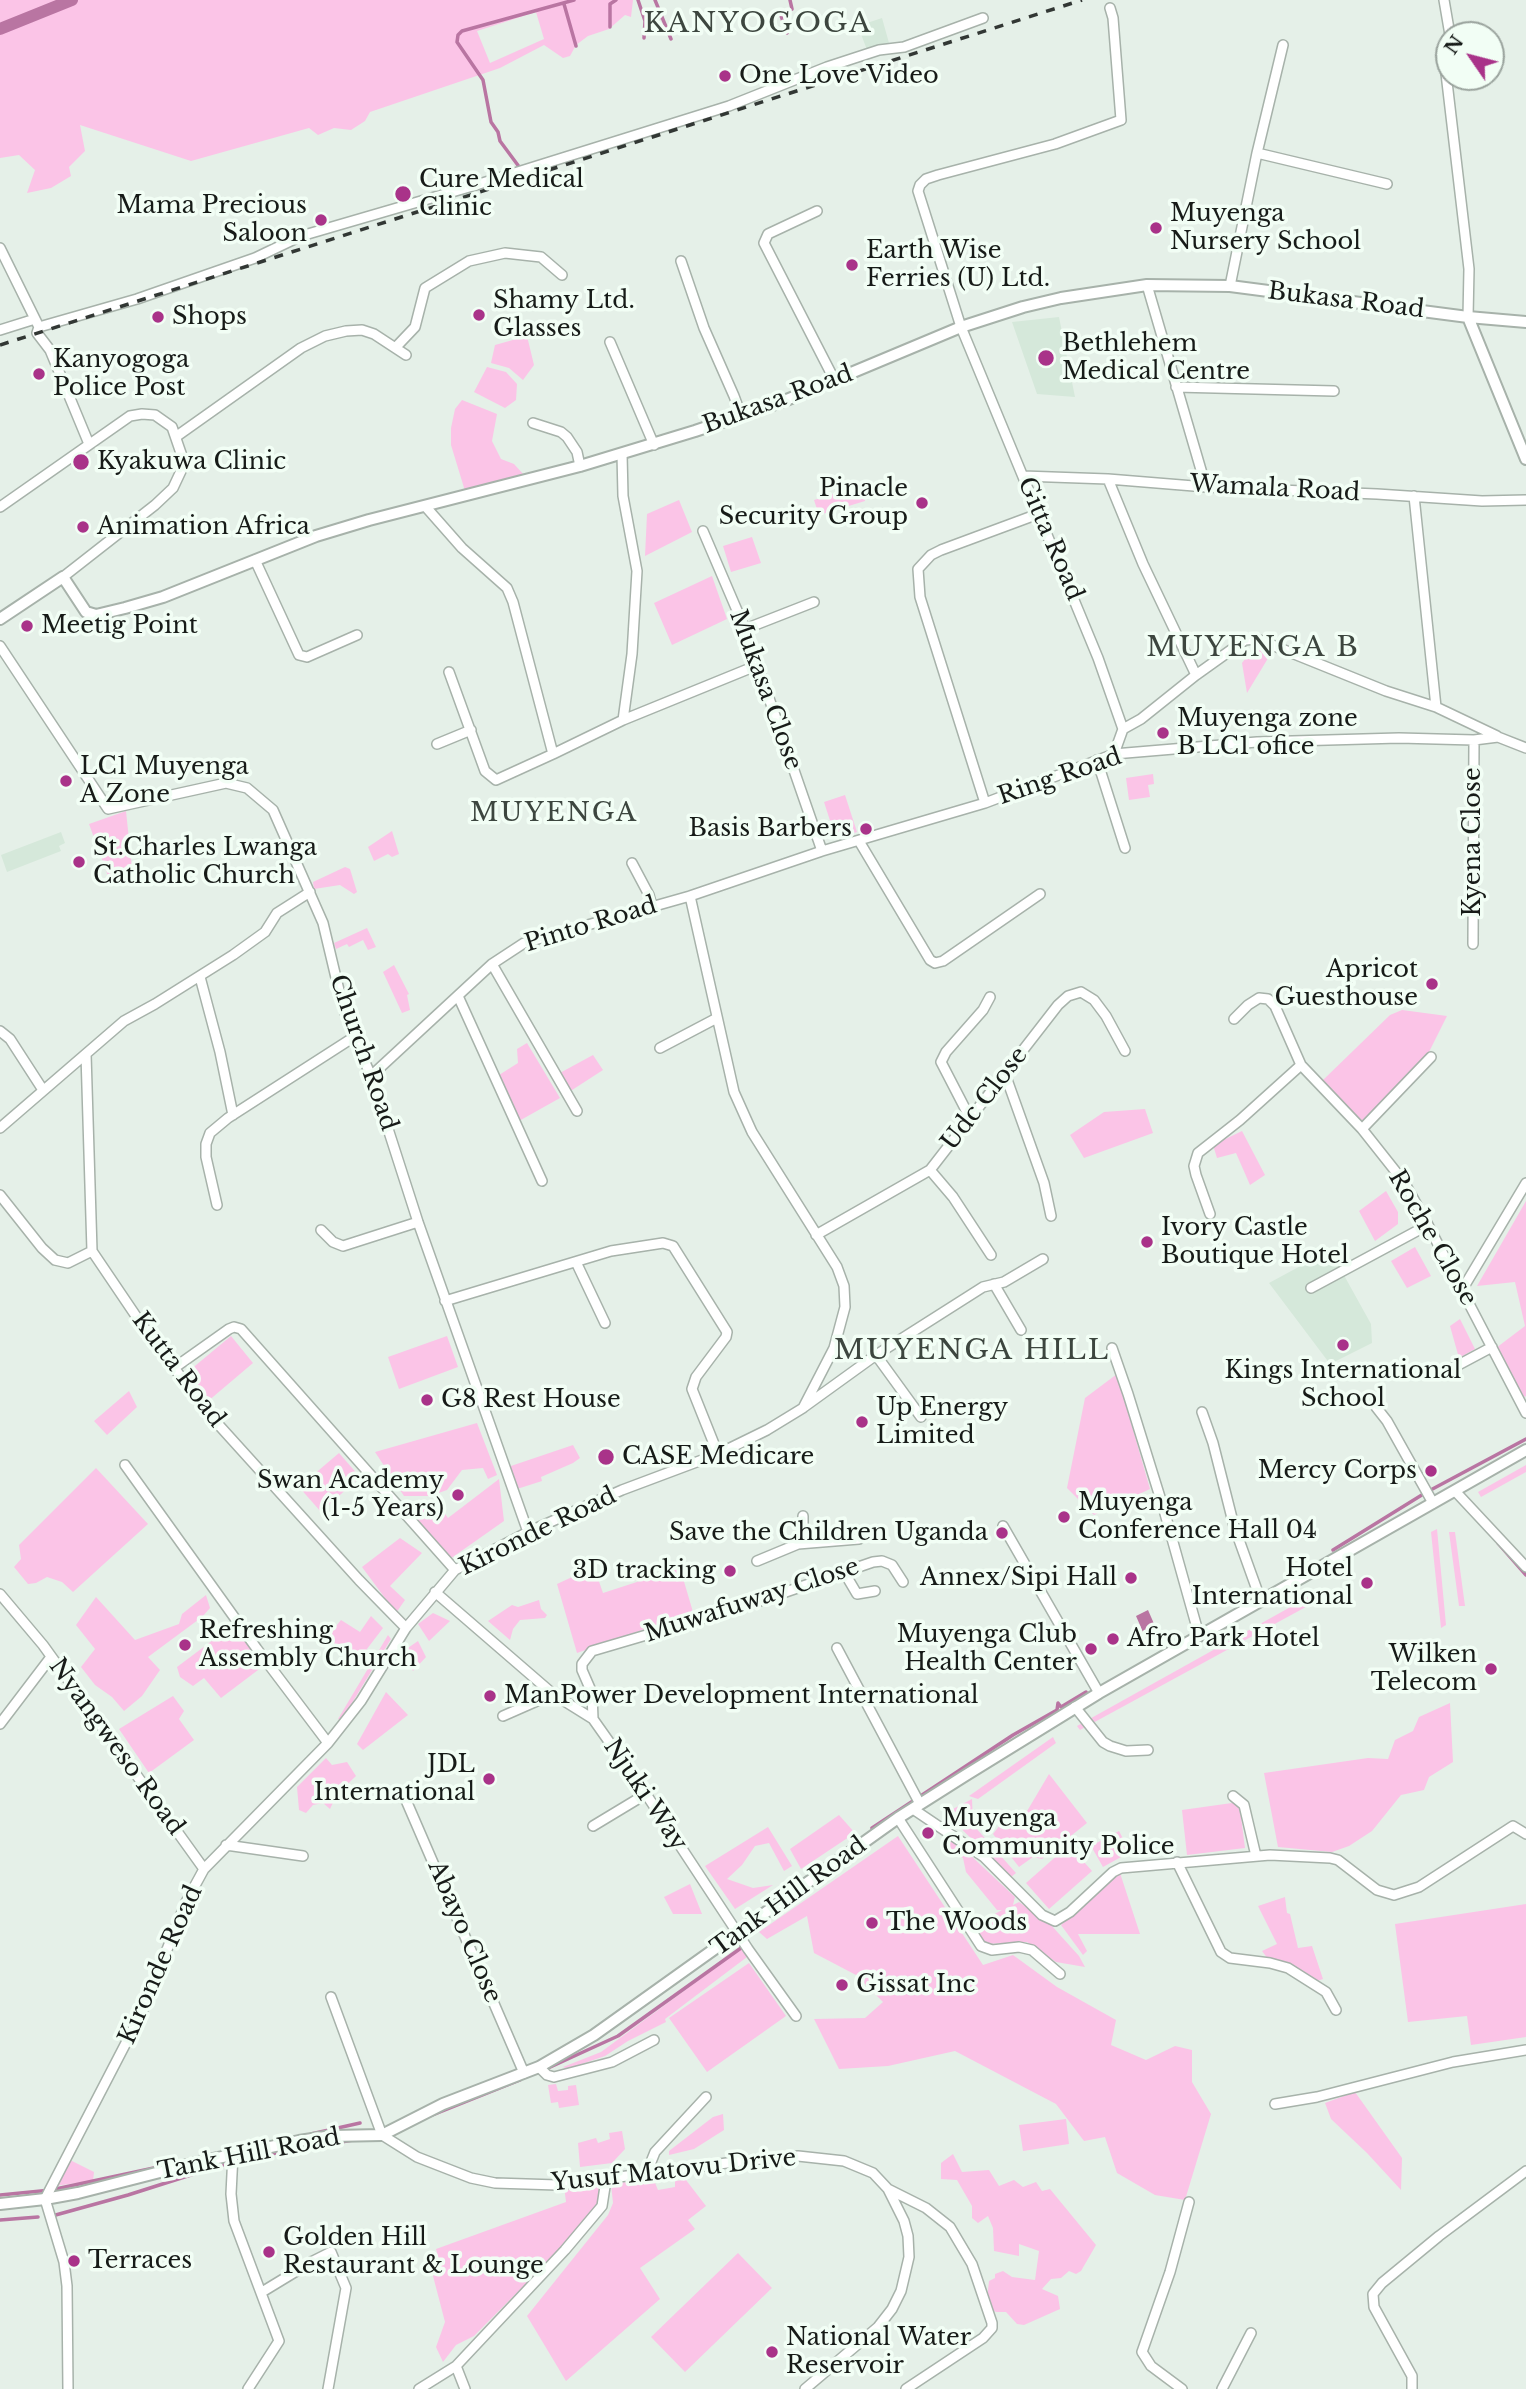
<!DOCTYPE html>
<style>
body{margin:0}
#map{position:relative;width:1526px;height:2389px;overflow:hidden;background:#e5f0e8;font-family:"Libre Baskerville",serif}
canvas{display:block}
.north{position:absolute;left:1435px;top:21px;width:70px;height:70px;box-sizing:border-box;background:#f2fef5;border:2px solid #9aa39d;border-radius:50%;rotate:305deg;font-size:19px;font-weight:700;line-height:28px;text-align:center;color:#171b18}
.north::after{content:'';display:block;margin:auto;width:24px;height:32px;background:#a93389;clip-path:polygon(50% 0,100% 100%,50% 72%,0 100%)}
</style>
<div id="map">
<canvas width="1526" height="2389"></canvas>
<div class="north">N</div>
</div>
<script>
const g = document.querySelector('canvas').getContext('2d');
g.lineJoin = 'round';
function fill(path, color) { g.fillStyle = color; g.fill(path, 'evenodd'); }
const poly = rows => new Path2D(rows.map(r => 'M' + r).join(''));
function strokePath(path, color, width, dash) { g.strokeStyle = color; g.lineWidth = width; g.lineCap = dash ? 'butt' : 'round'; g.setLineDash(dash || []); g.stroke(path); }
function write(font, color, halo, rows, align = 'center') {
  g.font = font + ' "Libre Baskerville",serif'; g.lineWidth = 7; g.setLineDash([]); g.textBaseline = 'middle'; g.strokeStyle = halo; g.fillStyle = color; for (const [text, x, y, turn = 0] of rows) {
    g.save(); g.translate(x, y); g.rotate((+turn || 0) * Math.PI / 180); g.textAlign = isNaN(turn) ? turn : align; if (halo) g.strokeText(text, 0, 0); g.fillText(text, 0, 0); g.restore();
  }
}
fill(poly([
 [882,18,889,43,867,50,858,26],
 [1059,317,1075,397,1037,394,1012,322],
 [61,832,65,843,59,846,61,851,7,872,1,855],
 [1330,1250,1371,1324,1372,1343,1330,1364,1269,1283]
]), '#d5e8da');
fill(poly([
 [0,0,633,0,631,17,625,15,609,29,588,36,576,45,570,56,563,58,544,45,500,68,370,112,365,121,351,130,334,128,318,135,309,128,191,161,80,125,85,151,69,167,71,176,51,188,27,193,35,170,19,155,0,158],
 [536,12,544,39,490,63,477,31],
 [527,336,534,365,523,380,509,368,491,363,495,345],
 [487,367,506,372,517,384,516,400,505,408,474,392],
 [462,400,497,414,492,441,501,459,514,464,525,476,465,491,451,445,451,428,455,409],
 [873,482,875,491,864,495,865,501,819,515,814,500],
 [679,500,692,532,645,556,647,514],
 [752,537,761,563,731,572,723,546],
 [712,576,727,619,672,645,654,603],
 [1260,649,1270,655,1247,693,1242,663,1252,650],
 [1153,774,1154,784,1148,785,1150,797,1129,800,1126,778],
 [845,795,857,832,836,839,824,802],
 [126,811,132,868,108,876,89,824],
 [392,831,399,854,392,857,388,854,374,861,368,847],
 [345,867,350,869,357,892,354,894,340,885,314,889,313,882],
 [367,928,376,947,368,950,363,940,349,947,347,944,336,949,334,943],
 [394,965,409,994,407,995,410,1010,402,1013,383,972],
 [1402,1010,1447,1016,1429,1052,1362,1123,1322,1081,1390,1015],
 [527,1043,560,1098,519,1121,499,1075,518,1063,517,1049],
 [593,1055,603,1070,569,1092,558,1074],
 [1145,1109,1153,1133,1084,1158,1070,1135,1104,1112],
 [1242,1131,1265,1175,1250,1185,1236,1153,1217,1158,1213,1145],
 [1386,1191,1398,1212,1398,1224,1375,1241,1359,1211],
 [1526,1201,1526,1396,1524,1397,1496,1348,1525,1326,1515,1282,1477,1286],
 [1415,1247,1431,1276,1407,1288,1391,1261],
 [1460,1319,1475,1349,1459,1358,1450,1326],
 [231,1336,253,1363,207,1402,184,1375],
 [447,1336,458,1367,399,1389,388,1357],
 [1117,1374,1150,1489,1094,1515,1067,1488,1085,1398],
 [129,1391,137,1407,107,1435,94,1421],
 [477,1423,497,1475,488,1479,483,1468,462,1470,447,1490,430,1496,404,1496,375,1452],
 [573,1445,580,1458,573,1463,541,1477,542,1481,517,1489,508,1467],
 [339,1453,360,1477,321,1512,299,1487],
 [1526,1465,1526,1472,1481,1497,1478,1492],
 [96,1468,148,1524,73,1592,62,1582,47,1577,36,1583,28,1584,14,1567,21,1559,19,1545],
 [499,1479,504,1521,450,1559,413,1517,435,1500,448,1518],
 [1437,1529,1446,1625,1441,1628,1431,1532],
 [1449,1532,1455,1532,1465,1606,1459,1606],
 [400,1538,422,1553,390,1586,405,1600,396,1613,362,1567],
 [594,1567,603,1593,680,1568,693,1612,577,1653,557,1584],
 [206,1595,210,1608,202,1617,148,1657,160,1670,142,1696,124,1711,112,1697,95,1685,81,1667,95,1649,76,1625,96,1597,135,1640,179,1624,182,1614],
 [1312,1595,1315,1602,1080,1730,1077,1726],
 [539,1600,541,1609,547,1615,545,1618,520,1620,513,1629,510,1640,488,1621,512,1605,518,1607],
 [433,1613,450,1621,429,1641,418,1624],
 [371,1616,383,1628,357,1662,347,1658,319,1627,323,1624,332,1631,341,1620,360,1632],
 [233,1625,259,1655,262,1667,221,1698,204,1678,193,1686,180,1677,177,1667],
 [388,1635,391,1639,341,1721,338,1719],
 [418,1641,426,1657,413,1671,402,1652],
 [386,1692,408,1715,363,1750,357,1744],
 [173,1696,184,1711,179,1719,194,1740,149,1773,119,1729],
 [1450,1703,1453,1762,1429,1777,1424,1790,1401,1795,1372,1831,1349,1846,1332,1852,1278,1847,1264,1773,1368,1758,1388,1759,1395,1740,1413,1731,1419,1717],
 [1053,1737,1056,1743,978,1799,969,1796],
 [326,1758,332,1765,347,1762,356,1776,337,1794,330,1809,323,1803,313,1805,306,1813,299,1810,297,1787],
 [1049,1774,1087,1823,1042,1859,1033,1857,1019,1867,993,1834,1007,1816,1020,1823],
 [972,1799,973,1823,968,1825,951,1810],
 [1239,1802,1245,1848,1187,1855,1182,1810],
 [951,1813,967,1828,975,1827,1016,1873,1011,1877,948,1816],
 [839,1815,855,1833,801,1869,790,1849],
 [768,1827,792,1866,784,1871,769,1843,755,1846,742,1865,727,1879,753,1888,773,1885,735,1909,705,1866],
 [1119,1831,1130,1852,1103,1867,1091,1846],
 [898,1836,983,1965,1013,1955,1057,1987,1116,2020,1111,2045,1146,2060,1175,2046,1192,2050,1192,2082,1211,2114,1185,2200,1155,2195,1117,2173,1105,2137,1084,2141,1056,2104,955,2051,888,2066,839,2069,814,2019,865,2018,883,2002,856,1975,814,1953,807,1916,767,1939,759,1932],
 [952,1838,1015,1897,1013,1905,1019,1902,1051,1925,1079,1956,1085,1967,1056,1962,1027,1942,986,1944,971,1927,1002,1910,997,1910,966,1872,963,1858,951,1852,948,1844],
 [1069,1845,1092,1871,1049,1909,1026,1883],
 [1120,1873,1140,1934,1078,1934,1087,1951,1083,1955,1061,1925],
 [690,1884,702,1914,673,1914,664,1897],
 [1285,1897,1287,1913,1290,1914,1298,1948,1312,1946,1323,1979,1317,1981,1281,1961,1268,1959,1262,1951,1277,1944,1258,1906],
 [1526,1904,1526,2037,1471,2045,1467,2016,1408,2022,1395,1924],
 [741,1949,747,1957,665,2019,666,2022,628,2041,605,2056,567,2069,563,2067,601,2052],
 [749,1963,786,2016,707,2072,669,2018],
 [556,2084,558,2091,568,2090,568,2086,576,2085,579,2105,559,2108,558,2102,551,2103,548,2085],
 [1355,2092,1402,2158,1401,2190,1367,2153,1331,2119,1325,2103],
 [723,2114,724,2130,694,2149,669,2155,669,2151,713,2117],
 [1066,2119,1069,2144,1023,2151,1019,2125],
 [622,2131,625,2149,612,2163,580,2167,578,2143,596,2138,598,2143,610,2139,609,2133],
 [953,2154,962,2172,989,2170,999,2186,1014,2180,1023,2187,1036,2182,1042,2191,1050,2189,1096,2245,1081,2271,1076,2274,1069,2271,1061,2278,1051,2279,1042,2289,1058,2296,1060,2309,1024,2325,1017,2324,1006,2312,996,2312,989,2307,987,2299,989,2281,995,2278,995,2274,1003,2271,1012,2277,1035,2280,1039,2251,1019,2244,1019,2256,994,2251,993,2228,988,2216,978,2223,972,2218,972,2206,957,2180,941,2179,941,2163],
 [70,2160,94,2172,93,2181,54,2186],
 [653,2178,658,2190,675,2187,675,2181,686,2180,706,2206,688,2220,695,2229,640,2268,660,2299,566,2381,527,2316,608,2215,613,2203,611,2184],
 [601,2184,600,2204,575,2234,474,2336,456,2345,443,2362,436,2347,445,2322,433,2276,441,2267,436,2249,566,2202,564,2186],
 [738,2253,772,2288,685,2372,651,2337]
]), '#fbc4e7');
fill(poly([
 [1148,1610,1158,1633,1146,1639,1136,1616]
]), '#b975a2');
strokePath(poly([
 [638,0,645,21,644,38],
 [655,0,671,39],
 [564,4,576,46],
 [645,21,662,17],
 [610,27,610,4,616,0],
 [787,33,780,13,792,9,790,0],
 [520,168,500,141,498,132,491,122,483,80,457,42,458,35,462,31,574,0],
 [1498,1543,1526,1575],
 [1333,1550,1425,1493,1526,1439],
 [872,1828,1013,1735,1057,1710,1058,1703,1061,1707,1086,1692],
 [546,2069,618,2036,741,1948],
 [430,2116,520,2080],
 [311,2134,360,2123],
 [0,2195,51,2190,163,2166],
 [52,2216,128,2195,241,2159,353,2140],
 [0,2220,38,2217]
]), '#b975a2', 3.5);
strokePath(poly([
 [0,29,72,0]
]), '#b975a2', 12);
const minor = poly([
 [1444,0,1450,35],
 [1110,8,1113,18,1121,120,1055,144,938,175,926,179,920,185,918,191,961,327,1098,658,1123,729,1114,754],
 [1449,46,1445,65,1469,269,1468,317],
 [1257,153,1387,184],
 [817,211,768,234,764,243,835,381],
 [0,248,39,327,37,333,50,350,89,444],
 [681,261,704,328,734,396,741,415],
 [1147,285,1206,487],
 [1230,286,1257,153,1283,45],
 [39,327,137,299,255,258,301,236,476,185,729,106,827,67,879,50,904,47,983,18],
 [0,330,35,319],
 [610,342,654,445],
 [396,347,415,327,425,288,469,261,505,253,541,257,562,275],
 [1176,387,1334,391],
 [533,423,561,432,567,437,577,452,580,466],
 [177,436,301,348,325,336,346,331,362,330,374,334,406,355],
 [622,454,623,496,637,571,632,654,623,720],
 [1023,476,1108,479,1206,487,1377,494,1482,501,1526,500],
 [1108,479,1143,564,1196,675,1141,719,1123,729],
 [1414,496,1436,707],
 [425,506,462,548,507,588,513,602,553,754],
 [0,507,130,416,142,414,155,415,172,427,183,459,181,471,173,488,155,505,63,577],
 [703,531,745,629,822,851],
 [255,560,299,655,307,657,357,635],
 [745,629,814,602],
 [0,646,108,809,226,783,247,788,273,810,323,923,343,1007,354,1037,371,1076,418,1222,528,1532],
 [449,672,485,771,496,780,553,754,623,720,758,665],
 [1196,675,1245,640,1257,639,1386,691,1436,707,1497,736],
 [437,744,471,730],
 [1097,760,1125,848],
 [985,803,920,597,918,569,931,555,941,550,1038,514],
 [859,841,930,960,935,963,943,961,1040,894],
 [632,863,649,895,652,906],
 [1473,944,1474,740],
 [492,964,577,1111],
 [200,977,220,1052,233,1115],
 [458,996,542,1181],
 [1234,1019,1248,1005,1259,998,1268,999,1275,1006,1301,1065,1362,1129,1404,1182,1428,1225,1526,1413],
 [0,1031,10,1039,43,1090],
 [660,1048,717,1018],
 [86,1054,92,1251,140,1322,207,1412,359,1580,406,1628],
 [1005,1074,1044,1183,1051,1216],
 [371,1076,492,964,524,943,690,896,822,851,985,803,1114,754,1257,742,1399,738,1474,740,1498,737,1526,748],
 [970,1118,941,1062,946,1052,983,1010,990,997],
 [0,1128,124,1021,155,1004,233,955,265,932,277,913,310,892],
 [1362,1129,1431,1057],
 [930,1170,953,1197,991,1255],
 [0,1195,42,1248,55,1260,68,1263,92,1251],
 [217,1205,206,1157,206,1144,210,1133,228,1118,354,1037],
 [1210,1214,1196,1175,1194,1166,1198,1153,1240,1120,1301,1065],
 [321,1230,333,1242,343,1246,418,1222],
 [816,1235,930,1170,1058,1005,1068,996,1081,992,1094,1000,1106,1016,1125,1051],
 [576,1262,605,1323],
 [994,1284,1021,1330],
 [1311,1288,1428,1225],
 [1462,1290,1526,1183],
 [445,1301,611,1251,663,1243,673,1246,727,1332,726,1337,696,1377,692,1389,718,1454],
 [1112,1348,1128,1394,1164,1510,1199,1635],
 [876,1355,921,1417],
 [174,1368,229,1329,234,1327,241,1329,455,1570],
 [1447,1371,1492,1347],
 [804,1407,876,1355,983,1287,1004,1282,1043,1259],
 [1376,1407,1387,1421,1433,1503],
 [1202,1412,1213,1443,1234,1526,1261,1601],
 [125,1465,257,1649,328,1743],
 [1455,1491,1526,1567],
 [803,1516,803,1543],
 [1003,1526,1099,1693],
 [757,1561,798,1544,859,1539],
 [844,1572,857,1594,875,1591],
 [435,1592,553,1694,593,1719],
 [0,1594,43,1645,204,1869],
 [837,1648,920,1804],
 [1075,1707,1103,1742,1110,1746,1126,1751,1148,1750],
 [503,1716,553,1694],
 [0,1724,51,1657],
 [402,1791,524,2073],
 [1233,1796,1244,1805,1256,1856],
 [913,1809,984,1857,1042,1915,1055,1921,1070,1912,1113,1872,1121,1868,1270,1855,1330,1858,1338,1860,1377,1890,1394,1895,1419,1887,1513,1826,1526,1834],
 [898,1818,981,1946,992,1950,1019,1947,1032,1950,1060,1974],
 [593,1826,646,1794],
 [226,1845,303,1856],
 [1177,1862,1221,1952,1230,1958,1270,1963,1288,1968,1326,1992,1336,2010],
 [331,1997,382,2135,417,2157,471,2178,495,2183,557,2185,750,2160,798,2156,844,2161,873,2173,888,2189,904,2221,908,2236,909,2257,901,2291,892,2309,878,2327,805,2389],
 [796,2016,748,1949,646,1794,593,1719,592,1693,582,1670,582,1664,592,1651,745,1606,873,1562,882,1561,892,1565,903,1582],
 [539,2067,547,2075,554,2077,612,2062,654,2040],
 [1275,2104,1317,2097,1453,2062,1526,2050],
 [233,2154,231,2194,234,2221,279,2341,248,2389],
 [647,2172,655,2152,706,2097],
 [888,2189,926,2208,950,2227,972,2264,992,2323,992,2328,983,2338,906,2389],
 [262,2292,313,2261,331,2252,346,2288,328,2389],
 [456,2366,465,2389],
 [68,2389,67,2286,64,2262,45,2199,142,2012,186,1902,204,1869,328,1743,361,1701,406,1628,455,1570,528,1532,622,1490,718,1454,767,1430,803,1408,834,1348,845,1307,844,1286,837,1267,752,1132,734,1092,690,896],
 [419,2389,456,2366,565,2250,602,2206,606,2180],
 [1182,2389,1151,2366,1142,2352,1170,2272,1189,2202],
 [1222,2389,1251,2333],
 [1412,2389,1412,2376,1374,2307,1373,2294,1382,2283,1439,2236,1526,2171]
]);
const tertiary = poly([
 [1468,317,1526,459],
 [0,619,63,577,86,612,96,615,125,608,163,597,316,536,369,520,580,466,695,431,784,401,961,327,1023,307,1061,298,1147,285,1230,286,1468,317,1526,322],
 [0,2204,45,2199,78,2193,203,2161,299,2141,332,2136,382,2135,443,2104,539,2067,594,2035,898,1818,966,1775,1099,1693,1526,1450]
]);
strokePath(minor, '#a7b2aa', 12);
strokePath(tertiary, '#a7b2aa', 14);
strokePath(minor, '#fff', 9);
strokePath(tertiary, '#fff', 10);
strokePath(poly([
 [0,345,1082,0]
]), '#323734', 3.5, [9, 9]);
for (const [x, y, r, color] of [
 [725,76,7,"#a93389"],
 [403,194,9,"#a93389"],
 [321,220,7,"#a93389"],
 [1156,228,7,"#a93389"],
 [852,265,7,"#a93389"],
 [479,315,7,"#a93389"],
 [158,317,7,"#a93389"],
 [1046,358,9,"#a93389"],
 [39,374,7,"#a93389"],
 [81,462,9,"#a93389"],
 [922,503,7,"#a93389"],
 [83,527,7,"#a93389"],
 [27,626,7,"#a93389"],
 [1163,733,7,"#a93389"],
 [66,781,7,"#a93389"],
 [866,829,7,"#a93389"],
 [79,862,7,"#a93389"],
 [1432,984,7,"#a93389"],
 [1147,1242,7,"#a93389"],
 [1343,1345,7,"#a93389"],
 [427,1400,7,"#a93389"],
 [862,1422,7,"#a93389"],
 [606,1457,9,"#a93389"],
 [1431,1471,7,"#a93389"],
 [458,1495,7,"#a93389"],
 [1064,1517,7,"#a93389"],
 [1002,1533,7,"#a93389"],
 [730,1571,7,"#a93389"],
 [1131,1578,7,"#a93389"],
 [1367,1583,7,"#a93389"],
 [1113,1639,7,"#a93389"],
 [185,1645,7,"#a93389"],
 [1091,1649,7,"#a93389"],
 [1491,1669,7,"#a93389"],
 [490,1696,7,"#a93389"],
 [489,1779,7,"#a93389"],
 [928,1833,7,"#a93389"],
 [872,1923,7,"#a93389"],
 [842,1985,7,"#a93389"],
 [269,2252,7,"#a93389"],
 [74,2261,7,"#a93389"],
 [772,2352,7,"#a93389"]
]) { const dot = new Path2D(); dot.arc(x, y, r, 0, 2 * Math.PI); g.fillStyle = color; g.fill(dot); strokePath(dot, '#f2fef5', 2.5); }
write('24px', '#171b18', '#f2fef5', [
 ["One Love Video",739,76],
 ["Cure Medical",419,180],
 ["Clinic",419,208],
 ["Mama Precious",307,206,"right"],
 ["Saloon",307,234,"right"],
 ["Muyenga",1170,214],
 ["Nursery School",1170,242],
 ["Earth Wise",866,251],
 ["Ferries (U) Ltd.",866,279],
 ["Shamy Ltd.",493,301],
 ["Glasses",493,329],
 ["Shops",172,317],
 ["Bethlehem",1062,344],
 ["Medical Centre",1062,372],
 ["Kanyogoga",53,360],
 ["Police Post",53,388],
 ["Kyakuwa Clinic",97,462],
 ["Pinacle",908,489,"right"],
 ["Security Group",908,517,"right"],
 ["Animation Africa",97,527],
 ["Meetig Point",41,626],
 ["Muyenga zone",1177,719],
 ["B LC1 ofice",1177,747],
 ["LC1 Muyenga",80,767],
 ["A Zone",80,795],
 ["Basis Barbers",852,829,"right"],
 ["St.Charles Lwanga",93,848],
 ["Catholic Church",93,876],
 ["Apricot",1418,970,"right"],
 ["Guesthouse",1418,998,"right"],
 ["Ivory Castle",1161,1228],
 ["Boutique Hotel",1161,1256],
 ["Kings International",1343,1371,"center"],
 ["School",1343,1399,"center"],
 ["G8 Rest House",441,1400],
 ["Up Energy",876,1408],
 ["Limited",876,1436],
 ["CASE Medicare",622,1457],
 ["Mercy Corps",1417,1471,"right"],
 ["Swan Academy",444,1481,"right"],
 ["(1-5 Years)",444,1509,"right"],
 ["Muyenga",1078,1503],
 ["Conference Hall 04",1078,1531],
 ["Save the Children Uganda",988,1533,"right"],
 ["Hotel",1353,1569,"right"],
 ["International",1353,1597,"right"],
 ["3D tracking",716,1571,"right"],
 ["Annex/Sipi Hall",1117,1578,"right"],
 ["Refreshing",199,1631],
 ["Assembly Church",199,1659],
 ["Muyenga Club",1077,1635,"right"],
 ["Health Center",1077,1663,"right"],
 ["Afro Park Hotel",1127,1639],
 ["Wilken",1477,1655,"right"],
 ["Telecom",1477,1683,"right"],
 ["ManPower Development International",504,1696],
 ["JDL",475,1765,"right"],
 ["International",475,1793,"right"],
 ["Muyenga",942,1819],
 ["Community Police",942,1847],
 ["The Woods",886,1923],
 ["Gissat Inc",856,1985],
 ["Golden Hill",283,2238],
 ["Restaurant & Lounge",283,2266],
 ["Terraces",88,2261],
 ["National Water",786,2338],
 ["Reservoir",786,2366]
], 'left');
write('24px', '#171b18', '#f2fef5', [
 ["Bukasa Road",1346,301,7],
 ["Bukasa Road",778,400,-20],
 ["Wamala Road",1275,489,3],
 ["Gitta Road",1050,539,67],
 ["Mukasa Close",765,690,70],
 ["Ring Road",1060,777,-19],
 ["Kyena Close",1473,842,-90],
 ["Pinto Road",591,925,-17],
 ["Church Road",363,1053,71],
 ["Udc Close",985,1099,-52],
 ["Roche Close",1432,1238,60],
 ["Kutta Road",178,1370,53],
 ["Kironde Road",538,1532,-26],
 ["Muwafuway Close",752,1601,-18],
 ["Nyangweso Road",116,1747,54],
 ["Njuki Way",645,1795,56],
 ["Tank Hill Road",789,1897,-36],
 ["Abayo Close",464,1932,67],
 ["Kironde Road",161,1965,-66],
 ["Tank Hill Road",249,2155,-11],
 ["Yusuf Matovu Drive",674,2171,-6]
]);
g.letterSpacing = '2px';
write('26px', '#3d463f', '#f2fef5', [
 ["MUYENGA",554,814]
]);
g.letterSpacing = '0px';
g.letterSpacing = '2px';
write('28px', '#3d463f', '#f2fef5', [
 ["KANYOGOGA",758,24],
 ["MUYENGA B",1253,648],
 ["MUYENGA HILL",972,1351]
]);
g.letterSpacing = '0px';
</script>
